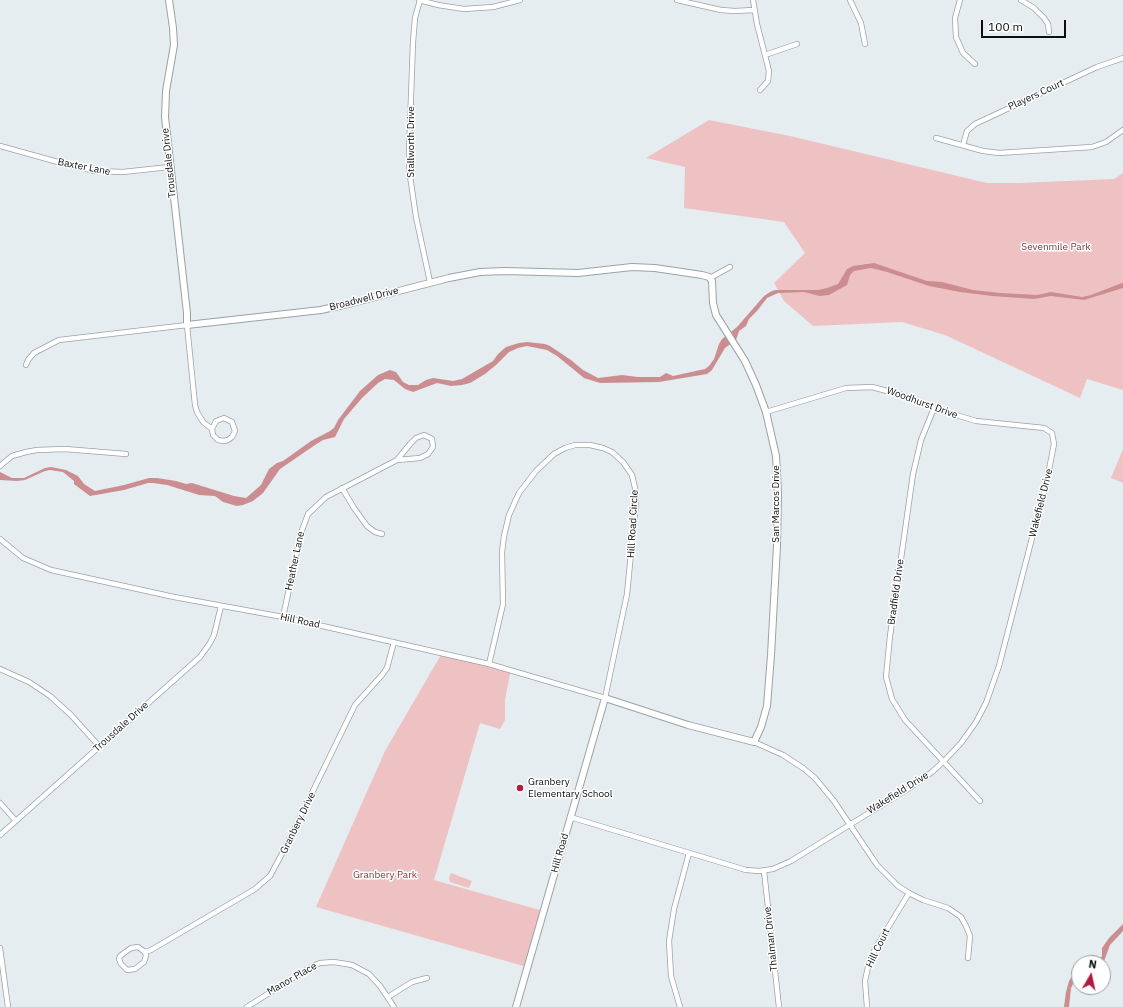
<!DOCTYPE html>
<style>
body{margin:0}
#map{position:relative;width:1123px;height:1007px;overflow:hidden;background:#e5edf1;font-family:"IBM Plex Sans",sans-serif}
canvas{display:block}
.north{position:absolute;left:1071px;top:955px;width:40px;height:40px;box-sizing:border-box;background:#fff;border:1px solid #9e9fa0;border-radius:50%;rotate:9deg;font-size:11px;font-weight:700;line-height:16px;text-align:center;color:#0c0f11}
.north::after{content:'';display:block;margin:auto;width:14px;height:18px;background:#b01c3d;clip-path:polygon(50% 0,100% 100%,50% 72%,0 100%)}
.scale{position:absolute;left:981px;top:20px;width:85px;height:18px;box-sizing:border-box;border:2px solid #0c0f11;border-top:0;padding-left:5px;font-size:12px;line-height:14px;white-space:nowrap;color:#0c0f11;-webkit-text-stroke:3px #fff;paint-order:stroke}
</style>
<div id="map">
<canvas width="1123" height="1007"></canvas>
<div class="north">N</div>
<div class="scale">100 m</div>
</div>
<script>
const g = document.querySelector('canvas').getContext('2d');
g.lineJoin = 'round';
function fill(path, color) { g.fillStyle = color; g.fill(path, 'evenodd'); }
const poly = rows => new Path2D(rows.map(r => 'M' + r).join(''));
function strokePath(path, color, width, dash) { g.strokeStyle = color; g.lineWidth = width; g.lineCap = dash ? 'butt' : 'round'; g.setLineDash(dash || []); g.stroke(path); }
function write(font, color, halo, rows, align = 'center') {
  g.font = font + ' "IBM Plex Sans",sans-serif'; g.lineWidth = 3; g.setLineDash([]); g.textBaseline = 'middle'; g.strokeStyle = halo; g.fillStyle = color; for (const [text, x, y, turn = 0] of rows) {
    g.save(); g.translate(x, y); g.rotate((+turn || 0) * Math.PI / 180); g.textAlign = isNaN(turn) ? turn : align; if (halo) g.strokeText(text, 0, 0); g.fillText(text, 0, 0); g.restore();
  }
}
fill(poly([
 [709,120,790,136,987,183,1019,183,1114,179,1123,173,1123,390,1087,379,1080,398,945,335,902,322,813,326,784,301,774,283,805,253,784,222,684,208,685,167,646,158],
 [1123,449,1123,483,1111,478],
 [442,653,511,669,505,700,505,720,500,729,480,723,434,880,543,911,527,967,316,907,385,751],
 [451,873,472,881,469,888,450,882,449,878]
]), '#eec2c3');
fill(poly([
 [874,263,927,281,942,282,973,290,1001,293,1037,295,1051,292,1082,297,1091,295,1122,283,1123,283,1123,288,1084,300,1051,296,1034,299,992,296,960,292,929,286,887,272,871,268,854,271,850,275,847,285,829,295,820,296,804,292,778,293,767,298,757,311,749,319,746,326,739,331,736,340,725,348,712,370,707,374,659,382,600,383,584,378,557,356,547,350,527,346,518,348,509,352,496,365,485,374,470,383,462,385,451,386,437,383,413,392,405,389,394,380,385,379,378,383,362,398,344,419,335,437,323,440,315,445,280,469,263,493,253,501,243,505,237,506,223,502,215,496,199,495,167,485,153,483,148,483,124,490,90,496,74,484,74,481,63,472,50,470,45,471,25,480,17,481,0,480,0,472,12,478,24,478,45,468,51,467,66,470,78,476,84,484,95,491,124,485,149,478,157,478,176,481,186,484,192,483,234,496,246,498,261,485,269,469,277,463,283,461,311,441,330,431,334,428,338,420,360,391,378,375,390,370,396,372,403,382,409,385,418,385,426,380,433,378,453,381,462,379,493,361,498,354,506,347,519,343,527,342,545,344,550,346,571,360,583,370,598,378,622,375,638,377,660,377,666,373,673,376,705,369,709,366,714,359,719,344,722,339,737,327,764,296,770,292,775,290,818,290,827,288,838,284,847,269,853,266],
 [1123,924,1123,931,1110,945,1103,964,1103,963,1097,963,1102,956,1102,948,1109,938],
 [1079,974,1079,979,1074,982,1071,988,1069,1007,1064,1007,1066,992,1069,981,1072,976]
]), '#cb8d90');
const minor = poly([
 [419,0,438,5,464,9,493,7,520,0],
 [420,0,415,18,413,42,409,151,409,169,416,217,430,282],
 [677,0,721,10,735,11,754,10],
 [753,0,757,24,769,71,768,81,760,90],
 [850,0,861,23,865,44],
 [960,0,955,18,956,37,963,53,975,64],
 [1021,0,1034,8,1044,18,1048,24,1049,32],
 [765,55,797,44],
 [936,138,983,151,999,153,1092,147,1106,142,1123,130],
 [963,145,967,131,975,124,1097,67,1123,58],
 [0,146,65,164,95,171,123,172,169,167],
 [710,278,730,267],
 [26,365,28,360,34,353,59,340,187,325,195,405,197,412,203,422,212,429,213,435,218,440,224,441,228,440,232,437,235,431,232,422,224,418,216,421,212,429],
 [934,408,921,440,913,474,890,636,886,677,892,699,905,720,980,801],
 [0,466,12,456,26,452,37,450,65,449,126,454],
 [342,488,354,508,367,526,375,532,382,534],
 [0,539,23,558,51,570,174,597,283,617,489,664,605,698,627,594,636,503,635,488,632,475,623,462,612,452,603,448,590,445,575,445,565,448,554,454,536,471,519,493,509,515,504,536,502,552,503,604,489,664],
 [283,617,301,533,308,514,326,497,397,460,420,458,428,454,433,447,432,439,424,435,416,438,410,444,397,460],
 [0,669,29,682,50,696,71,715,99,746],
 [754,742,783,755,803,768,815,778,834,801,877,865,898,886,909,893,923,900,948,908,961,917,966,926,970,936,968,958],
 [0,803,16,821],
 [570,817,746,870,759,871,773,869,791,861,911,787,932,772,944,761,961,743,976,722,986,703,999,666,1047,480,1054,444,1052,433,1044,428,976,421,943,411,902,395,872,387,846,388,766,412],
 [0,835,200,657,210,643,214,635,221,606],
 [764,871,779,1007],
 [0,948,8,1007],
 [145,952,146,956,144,962,135,969,127,970,121,964,119,959,120,956,131,948,138,947,145,952,151,950,255,889,270,876,284,850,355,705,382,675,387,668,394,642],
 [388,997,412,982,427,978],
 [247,1007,285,983,313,966,320,963,334,962,352,965,369,974,380,986,394,1007],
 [680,1007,671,976,669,941,674,909,689,853],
 [867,1007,865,981,869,962,875,949,909,893]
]);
const tertiary = poly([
 [169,0,173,28,174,45,166,91,165,117,187,313,187,325,321,310,352,303,449,278,480,272,505,271,578,273,632,267,655,268,702,275,709,277,712,281,713,303,716,315,745,361,756,385,766,412,776,456,778,493,777,546,771,655,767,706,761,727,754,742,688,725,605,698,516,1007]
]);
strokePath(minor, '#9aa2a6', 6);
strokePath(tertiary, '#9aa2a6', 8);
strokePath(minor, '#fff', 4.5);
strokePath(tertiary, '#fff', 6);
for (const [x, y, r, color] of [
 [520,788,4,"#b01c3d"]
]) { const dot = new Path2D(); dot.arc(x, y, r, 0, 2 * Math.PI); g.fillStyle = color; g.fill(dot); strokePath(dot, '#fff', 1.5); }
write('10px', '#0c0f11', '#fff', [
 ["Players Court",1036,95,-25],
 ["Stallworth Drive",411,142,-90],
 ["Trousdale Drive",169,163,-96],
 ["Baxter Lane",84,167,11],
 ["Broadwell Drive",364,299,-14],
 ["Woodhurst Drive",922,403,20],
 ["Wakefield Drive",1041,503,-76],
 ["San Marcos Drive",776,504,-90],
 ["Hill Road Circle",633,524,-87],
 ["Heather Lane",295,561,-78],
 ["Bradfield Drive",896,592,-82],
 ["Hill Road",300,621,12],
 ["Trousdale Drive",121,727,-42],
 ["Wakefield Drive",898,793,-32],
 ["Granbery Drive",298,823,-64],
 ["Hill Road",560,853,-74],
 ["Thalman Drive",771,939,-96],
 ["Hill Court",878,948,-64],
 ["Manor Place",292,979,-30]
]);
write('10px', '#82353d', '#fff', [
 ["Sevenmile Park",1056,247],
 ["Granbery Park",385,875]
]);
write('10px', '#0c0f11', '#fff', [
 ["Granbery",528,782],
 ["Elementary School",528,794]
], 'left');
</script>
